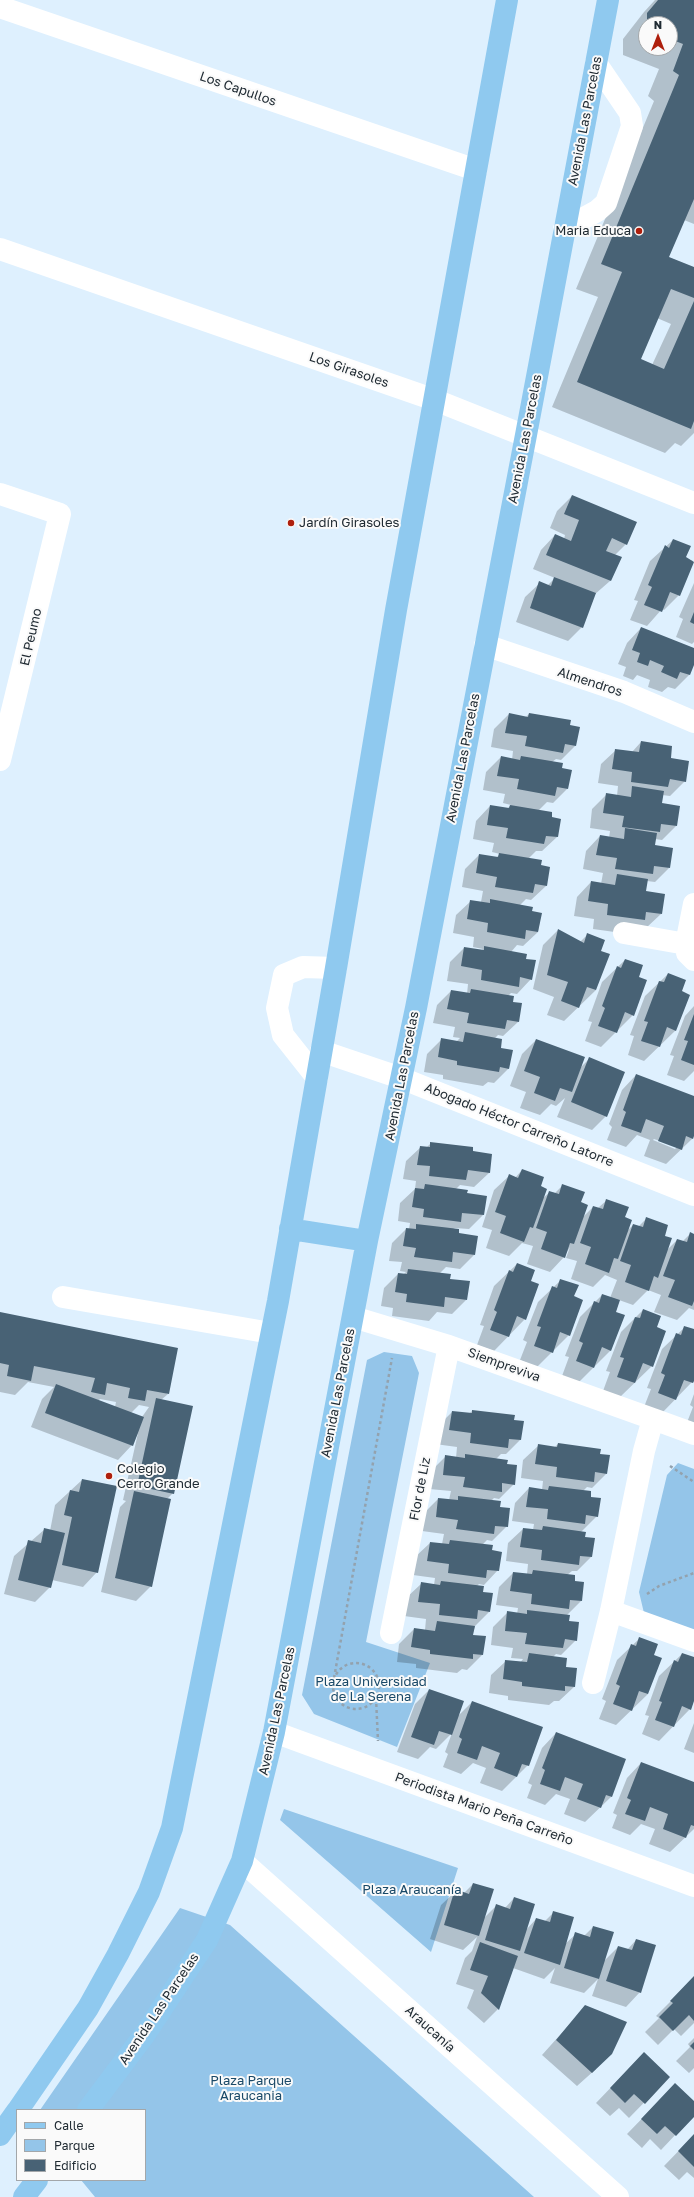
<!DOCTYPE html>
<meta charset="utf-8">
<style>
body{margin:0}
#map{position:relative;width:694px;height:2197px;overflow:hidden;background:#def0fe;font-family:"Golos Text",sans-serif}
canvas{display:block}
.legend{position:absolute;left:16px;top:2109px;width:130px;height:72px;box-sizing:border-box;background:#fafafa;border:1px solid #a3a7aa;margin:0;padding:5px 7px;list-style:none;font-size:12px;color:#202b33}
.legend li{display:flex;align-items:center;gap:8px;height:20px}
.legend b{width:20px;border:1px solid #a3a7aa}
.north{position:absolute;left:638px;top:16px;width:40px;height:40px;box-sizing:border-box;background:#fafafa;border:1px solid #a3a7aa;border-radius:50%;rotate:0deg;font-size:11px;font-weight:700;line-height:16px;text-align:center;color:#202b33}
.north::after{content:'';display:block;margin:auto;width:14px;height:18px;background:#ae1f0d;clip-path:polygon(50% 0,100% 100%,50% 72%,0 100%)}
</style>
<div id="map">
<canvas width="694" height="2197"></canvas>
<ul class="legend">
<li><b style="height:5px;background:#8fc9ef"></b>Calle</li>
<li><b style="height:11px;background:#94c5e9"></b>Parque</li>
<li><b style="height:11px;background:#486275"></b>Edificio</li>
</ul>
<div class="north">N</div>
</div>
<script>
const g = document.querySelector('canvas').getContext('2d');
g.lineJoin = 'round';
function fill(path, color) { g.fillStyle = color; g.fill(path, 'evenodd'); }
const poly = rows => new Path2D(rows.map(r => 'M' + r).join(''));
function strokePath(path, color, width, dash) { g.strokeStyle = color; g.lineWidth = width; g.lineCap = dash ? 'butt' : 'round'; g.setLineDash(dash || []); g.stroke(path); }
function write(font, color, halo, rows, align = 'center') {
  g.font = font + ' "Golos Text",sans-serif'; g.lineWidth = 4; g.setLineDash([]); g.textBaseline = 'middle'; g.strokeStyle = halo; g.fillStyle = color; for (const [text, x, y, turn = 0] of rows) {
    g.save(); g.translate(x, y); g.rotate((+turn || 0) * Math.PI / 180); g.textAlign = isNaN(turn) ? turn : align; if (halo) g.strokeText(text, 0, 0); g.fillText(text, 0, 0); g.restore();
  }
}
fill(poly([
 [384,1352,412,1356,419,1373,366,1642,430,1663,397,1747,314,1714,302,1695,367,1360],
 [678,1463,694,1469,694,1630,644,1613,639,1592,667,1475],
 [284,1809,458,1868,431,1952,280,1820],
 [180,1908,230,1925,534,2197,95,2197,81,2180,145,2180,145,2110,40,2110]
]), '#94c5e9');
fill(poly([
 [655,0,694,0,694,224,684,220,668,257,694,268,694,433,681,446,675,443,665,453,552,407,598,297,576,289,654,101,648,96,659,69,623,55,623,39,644,12],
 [646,24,670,24,670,48,646,48],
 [657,318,671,324,652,365,640,359],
 [572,496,626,544,615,555,620,557,610,581,594,595,582,627,568,641,516,622,525,597,540,583,547,586,555,578,533,569,541,550,555,535,564,539,565,535,550,528,557,511],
 [673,540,685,558,693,561,679,595,664,610,662,609,647,626,630,620,638,601,634,600,650,561],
 [694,583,694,642,692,644,676,637,683,619,679,617],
 [641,628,694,649,694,663,689,675,675,689,668,687,662,692,648,687,650,680,637,675,633,680,623,676,626,667,618,664,627,643],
 [509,714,525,718,529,714,569,726,575,746,561,760,556,759,552,762,561,769,567,789,553,803,547,802,539,810,550,818,560,819,557,837,542,851,536,851,528,859,540,866,546,886,531,900,526,899,520,905,531,912,541,914,538,932,523,946,517,945,511,952,525,960,531,979,517,994,511,993,508,996,518,1022,503,1036,498,1035,495,1038,509,1068,494,1083,488,1082,483,1086,443,1079,443,1075,424,1072,427,1054,442,1039,456,1042,460,1038,453,1037,455,1027,433,1023,437,1005,451,991,467,994,468,984,447,981,450,962,464,948,481,951,483,949,473,947,474,937,453,933,456,915,471,901,481,902,483,891,462,887,465,869,479,855,496,858,500,854,492,852,494,843,473,839,476,821,490,806,507,809,511,805,503,803,505,794,483,790,486,772,501,757,512,760,513,751,491,747,494,729],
 [641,742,670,759,685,781,670,796,662,795,661,804,676,826,662,840,655,839,654,846,669,868,655,882,647,881,645,891,661,914,646,928,629,934,593,929,594,919,574,916,577,897,591,882,601,884,603,873,583,869,586,851,600,836,609,838,610,831,590,828,592,809,607,794,617,796,618,786,598,783,601,764,616,750,632,752],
 [558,930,580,942,587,935,600,952,596,990,564,1021,547,1015,554,997,533,989,543,945],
 [625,960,637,978,633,1015,601,1047,585,1041,592,1022,588,1021,602,982],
 [668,974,680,992,676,1030,644,1061,628,1055,634,1036,630,1035,645,996],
 [694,1006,694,1071,684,1081,667,1075,674,1056,670,1055,685,1016],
 [536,1040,580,1068,589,1059,606,1116,592,1130,557,1117,565,1098,556,1106,551,1104,540,1115,520,1108,526,1092,510,1086,522,1054],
 [636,1075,694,1097,694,1133,692,1139,666,1164,644,1156,650,1140,637,1135,626,1147,607,1140,612,1127,609,1124,622,1090],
 [654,1139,677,1147,675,1149,653,1140],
 [431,1143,491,1155,489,1173,474,1187,460,1185,456,1189,466,1194,483,1215,469,1229,455,1228,453,1229,474,1255,460,1269,446,1267,439,1274,449,1280,466,1300,452,1314,437,1312,429,1321,392,1316,393,1308,381,1306,384,1288,398,1274,404,1274,406,1272,400,1271,402,1262,389,1261,392,1243,406,1229,409,1229,410,1223,398,1221,400,1203,415,1189,416,1181,403,1179,406,1161,421,1147,426,1148],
 [522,1170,540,1187,543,1198,550,1192,555,1193,563,1185,580,1203,582,1218,593,1207,598,1208,607,1200,624,1218,626,1232,633,1225,638,1227,646,1219,663,1236,666,1251,677,1240,682,1242,690,1234,694,1235,694,1310,689,1308,677,1320,654,1312,661,1295,648,1290,633,1305,619,1300,615,1313,611,1350,579,1382,562,1376,569,1357,565,1356,580,1317,602,1295,610,1298,617,1280,605,1275,593,1287,571,1279,577,1261,566,1258,570,1247,564,1257,550,1272,527,1264,533,1246,522,1243,509,1256,486,1248,492,1230,482,1227,494,1190,509,1176,515,1178],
 [517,1264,530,1281,525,1319,494,1351,477,1345,484,1326,480,1325,494,1286],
 [561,1280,573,1297,569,1335,537,1367,520,1360,527,1342,523,1340,538,1302],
 [643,1310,656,1328,652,1366,620,1397,603,1391,610,1372,606,1371,621,1332],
 [0,1313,168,1394,161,1400,173,1493,167,1499,151,1586,136,1601,101,1592,120,1507,126,1501,123,1500,138,1433,132,1445,118,1460,31,1427,42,1399,54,1387,28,1382,15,1395,0,1392],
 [100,1399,116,1402,115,1407,98,1401],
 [139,1405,149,1407,142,1417,131,1413],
 [685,1327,694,1378,692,1382,661,1414,644,1407,651,1389,647,1388,662,1349],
 [694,1394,694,1428,686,1425,693,1407,690,1405],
 [472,1411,513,1421,520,1440,506,1454,501,1454,496,1459,506,1465,514,1484,499,1499,494,1498,491,1501,499,1508,507,1526,492,1541,487,1540,482,1545,491,1551,498,1570,484,1585,479,1584,477,1586,482,1592,489,1612,475,1626,472,1636,484,1637,482,1655,467,1670,462,1669,457,1673,416,1668,416,1664,397,1662,399,1644,414,1629,425,1630,426,1619,404,1616,406,1598,421,1584,434,1585,435,1578,413,1575,415,1557,430,1543,442,1544,444,1534,422,1531,424,1513,438,1499,449,1500,451,1491,429,1489,431,1471,446,1456,456,1458,457,1447,435,1444,438,1426,452,1412,469,1414],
 [558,1444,599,1454,606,1474,592,1488,587,1487,583,1491,590,1497,597,1516,581,1532,591,1557,577,1571,572,1571,567,1575,574,1582,581,1601,566,1616,576,1640,561,1655,556,1654,553,1657,565,1668,574,1687,559,1701,554,1701,549,1705,508,1700,508,1696,489,1693,491,1675,506,1661,520,1663,523,1659,511,1658,513,1648,491,1645,493,1627,508,1612,517,1614,518,1608,496,1605,499,1587,513,1573,527,1574,528,1564,506,1561,508,1543,523,1529,533,1530,534,1524,512,1521,515,1503,529,1488,542,1490,543,1481,521,1478,523,1460,538,1446,554,1448],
 [82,1480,97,1572,83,1587,52,1580,50,1587,35,1602,4,1594,14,1556,45,1529,50,1531,55,1505],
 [640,1638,652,1655,648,1694,616,1725,599,1719,606,1701,602,1699,617,1660],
 [682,1654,694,1659,694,1699,690,1709,659,1741,642,1734,649,1716,645,1715,659,1676],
 [429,1690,456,1718,472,1702,528,1765,502,1791,480,1783,486,1768,473,1763,461,1774,443,1767,448,1754,445,1752,452,1733,436,1749,430,1747,418,1759,397,1752,415,1704],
 [694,1723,694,1753,684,1749],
 [556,1733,611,1797,585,1822,564,1814,570,1799,556,1794,545,1805,527,1798,532,1785,528,1783,542,1748],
 [641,1763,694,1783,694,1829,670,1852,649,1844,655,1829,641,1824,630,1835,612,1828,617,1815,613,1813,627,1778],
 [473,1884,483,1919,497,1905,505,1908,514,1898,526,1930,536,1919,544,1922,554,1912,565,1944,576,1934,584,1936,593,1927,604,1961,618,1947,627,1950,636,1940,640,1992,626,2007,592,1996,598,1979,584,1993,550,1983,555,1968,544,1979,513,1968,498,2009,484,2023,467,2008,474,1990,456,1984,465,1958,472,1951,477,1937,463,1950,430,1939,441,1905,456,1891,464,1893],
 [694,1978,694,2023,681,2036,674,2029,658,2045,645,2032,659,2018,656,2016],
 [585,2007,596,2069,577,2086,542,2055],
 [694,2038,694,2068,689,2073,676,2061,690,2047,688,2044],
 [644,2053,669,2077,629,2118,619,2108,610,2116,596,2103],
 [661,2099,694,2103,694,2115,661,2150,650,2139,642,2148,627,2134],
 [694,2135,694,2178,687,2172,679,2180,664,2166]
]), '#0003');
fill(poly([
 [658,0,694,0,694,199,669,257,694,267,694,298,671,289,641,359,664,369,694,301,694,421,691,429,577,382,622,272,601,264,679,75,673,71,683,44,670,39,670,24,647,24,647,13],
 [572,495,637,522,627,545,612,538,606,551,622,557,611,581,546,555,555,534,571,541,579,520,564,514],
 [673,539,691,546,686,557,694,562,680,596,670,592,662,612,644,605,652,587,648,585,665,545,669,548],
 [554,577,596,593,583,628,530,608,539,581,551,586],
 [694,612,694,624,690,622],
 [641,627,694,648,694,665,690,675,680,672,677,679,661,672,664,666,650,660,648,666,637,662,640,653,632,650],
 [509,713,528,717,529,713,571,720,570,725,580,727,576,746,565,744,563,753,525,746,527,736,505,733],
 [641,741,672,746,671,758,689,761,686,782,670,779,668,787,631,782,632,772,612,769,615,749,639,752],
 [501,756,520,760,521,756,563,763,562,768,572,770,568,789,557,787,555,796,517,789,519,779,497,776],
 [632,786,664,791,662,803,680,806,677,826,661,824,660,832,622,827,624,816,603,813,606,793,631,797],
 [490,805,509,808,510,805,552,812,552,817,561,819,558,837,546,836,544,844,506,838,508,828,487,825],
 [625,828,657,833,655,845,673,848,670,868,654,866,653,874,615,869,617,858,596,855,600,835,624,839],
 [499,853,542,860,541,865,550,867,547,886,535,884,533,893,495,887,497,877,476,873,479,854,498,857],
 [617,874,648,879,646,891,665,894,662,914,646,912,645,920,607,915,608,904,588,901,591,881,615,885],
 [490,899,533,907,532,911,542,913,538,932,526,930,525,939,487,932,488,923,467,919,470,900,490,903],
 [558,929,584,943,587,933,605,940,601,951,610,954,596,990,587,987,579,1008,561,1001,568,982,547,975],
 [484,946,527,954,526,959,536,960,532,980,520,977,519,987,481,980,482,970,461,966,464,947,484,950],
 [625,959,643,965,639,977,647,980,634,1016,625,1012,617,1033,598,1026,605,1008,602,1006,617,966,621,968],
 [668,973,686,980,682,991,690,995,676,1031,667,1027,660,1047,641,1041,648,1022,644,1021,659,981,664,982],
 [471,989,514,996,513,1002,522,1003,519,1022,507,1020,505,1029,467,1023,469,1013,447,1009,451,990,470,993],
 [694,1014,694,1065,681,1060,688,1041,684,1040],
 [465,1032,502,1039,501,1048,513,1050,509,1069,500,1067,499,1072,457,1065,457,1061,438,1057,441,1038,463,1042],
 [536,1039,585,1057,572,1092,560,1088,555,1101,534,1093,540,1077,524,1071],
 [589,1057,625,1072,607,1117,571,1102],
 [636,1074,694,1096,694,1136,693,1139,686,1136,682,1150,658,1141,664,1126,646,1119,641,1133,621,1126,626,1112,623,1110],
 [430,1142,473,1147,473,1151,492,1154,490,1173,468,1170,466,1180,429,1176,430,1166,417,1165,420,1146,430,1147],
 [522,1169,544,1177,541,1186,547,1189,533,1228,530,1227,524,1242,500,1233,506,1216,495,1212,509,1174,518,1178],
 [425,1184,468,1190,467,1193,487,1196,484,1215,462,1213,461,1222,423,1217,424,1209,412,1207,415,1188,424,1189],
 [562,1184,585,1192,581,1202,588,1205,574,1244,570,1243,565,1258,541,1249,547,1232,536,1228,549,1191,559,1194],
 [606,1199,629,1207,625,1217,632,1220,618,1259,614,1258,609,1273,585,1264,591,1247,580,1243,593,1206,603,1209],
 [646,1217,668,1225,665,1236,672,1238,658,1278,654,1276,649,1291,625,1282,631,1265,620,1261,633,1224,643,1227],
 [416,1224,459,1229,459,1233,478,1236,475,1255,453,1252,452,1262,414,1257,416,1248,403,1246,406,1228,416,1229],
 [690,1232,694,1234,694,1301,692,1306,668,1297,675,1280,663,1276,677,1239,687,1242],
 [517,1263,535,1270,531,1281,539,1284,526,1320,517,1316,509,1337,490,1330,497,1312,494,1310,509,1270,513,1272],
 [408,1269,451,1274,450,1279,470,1281,467,1300,445,1297,444,1307,406,1302,407,1294,395,1292,398,1273,407,1274],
 [560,1279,579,1285,574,1296,583,1300,570,1336,560,1332,553,1353,534,1346,541,1327,537,1326,552,1286,557,1288],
 [602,1294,620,1300,616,1312,625,1315,611,1351,602,1347,594,1368,576,1361,583,1343,579,1341,594,1301,599,1303],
 [643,1309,661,1316,657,1327,666,1331,653,1367,643,1363,635,1383,617,1377,624,1358,620,1357,635,1317,640,1318],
 [0,1312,178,1348,169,1394,147,1390,145,1401,128,1398,130,1388,107,1383,105,1395,91,1392,95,1378,34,1366,31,1381,7,1376,9,1365,0,1363],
 [684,1326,694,1329,694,1381,693,1383,684,1380,676,1400,658,1393,665,1375,661,1373,676,1333,681,1335],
 [56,1384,144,1417,133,1446,45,1413],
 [156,1398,193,1406,174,1494,137,1486],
 [472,1410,515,1415,514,1420,524,1421,521,1440,509,1439,508,1448,470,1443,471,1433,449,1430,452,1411,472,1413],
 [558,1443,601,1449,600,1454,610,1455,607,1474,595,1472,594,1482,556,1477,557,1467,535,1464,538,1444,557,1447],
 [465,1454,508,1460,507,1464,517,1465,515,1485,502,1483,502,1492,463,1487,465,1477,443,1475,445,1455,465,1458],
 [82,1479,117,1486,98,1573,62,1565,72,1517,64,1515,70,1490,79,1492],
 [549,1486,591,1491,591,1497,601,1498,598,1517,586,1515,585,1524,547,1519,548,1509,526,1507,529,1487,548,1490],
 [134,1491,171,1499,152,1587,115,1578],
 [458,1496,501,1501,500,1507,510,1508,508,1527,495,1526,494,1534,456,1529,458,1520,436,1517,438,1498,458,1500],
 [543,1526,586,1532,585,1537,595,1538,592,1557,580,1556,579,1565,541,1560,542,1550,520,1547,523,1528,542,1530],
 [44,1528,65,1533,51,1588,18,1580,28,1540,41,1543],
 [450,1540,493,1545,492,1550,502,1552,499,1571,487,1570,486,1578,448,1573,449,1564,427,1561,430,1542,449,1544],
 [533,1570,575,1575,575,1581,584,1582,582,1601,570,1600,569,1609,531,1604,532,1594,510,1591,513,1572,532,1574],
 [441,1581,484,1586,483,1592,493,1593,490,1612,478,1610,477,1619,439,1615,440,1604,418,1602,421,1582,440,1585],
 [527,1610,570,1615,569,1621,579,1622,577,1641,565,1639,563,1648,525,1644,527,1633,505,1631,507,1611,527,1614],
 [437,1621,475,1626,473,1635,486,1636,483,1655,473,1654,473,1659,430,1654,430,1650,411,1647,414,1628,435,1631],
 [639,1637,658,1644,654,1655,662,1658,648,1694,639,1691,632,1711,613,1704,620,1686,616,1684,631,1644,636,1646],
 [529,1653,567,1658,566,1667,577,1668,575,1687,565,1686,565,1691,522,1686,522,1682,503,1679,505,1660,527,1662],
 [682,1653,694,1657,694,1701,691,1710,682,1706,674,1727,655,1720,662,1702,659,1701,674,1660,678,1662],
 [429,1689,464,1701,452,1735,439,1731,434,1745,411,1737],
 [472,1701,543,1727,529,1766,522,1764,517,1777,494,1768,500,1753,482,1746,477,1760,457,1753,462,1739,459,1737],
 [556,1732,626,1759,612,1797,606,1795,601,1808,577,1799,583,1784,565,1777,560,1791,540,1784,545,1770,542,1768],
 [641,1762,694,1782,694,1826,691,1825,686,1838,663,1829,668,1814,650,1807,645,1821,625,1814,631,1800,627,1798],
 [473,1883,494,1889,479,1936,444,1925,455,1889,469,1894],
 [514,1897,535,1904,520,1951,485,1940,496,1904,510,1909],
 [553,1911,574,1917,560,1965,524,1953,536,1918,550,1922],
 [593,1926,614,1932,599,1979,564,1968,575,1932,590,1937],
 [636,1939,656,1945,641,1993,606,1981,618,1946,632,1950],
 [480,1942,518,1956,499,2010,481,1993,488,1976,470,1970],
 [694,1976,694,2021,689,2015,673,2031,659,2017,673,2003,670,2001],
 [585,2005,627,2022,612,2054,592,2073,556,2040],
 [694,2042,694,2050,690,2046],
 [644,2052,670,2077,645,2104,634,2094,625,2103,610,2088],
 [675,2083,694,2101,694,2117,676,2136,665,2126,657,2134,641,2119],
 [694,2134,694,2167,678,2151]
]), '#486275');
strokePath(poly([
 [670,1466,694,1482],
 [647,1594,659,1586,694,1573],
 '333 1686a23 23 0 1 1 46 0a23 23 0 1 1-46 0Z',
 [334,1678,392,1358],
 [376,1698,378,1741]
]), '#93a2ae', 2.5, [3, 3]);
strokePath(poly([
 [0,7,476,170],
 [564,229,597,211,606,203,632,126,630,113,596,63],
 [0,249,435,400,694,503],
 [0,494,60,514,0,760],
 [485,645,624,692,694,722],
 [694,904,686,944,687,953,694,960],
 [624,933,686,944],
 [321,1051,401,1078,694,1195],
 [317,1078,283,1035,277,1008,284,975,303,967,336,968],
 [63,1297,271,1333],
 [353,1317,449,1346,653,1419],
 [611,1611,694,1641],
 [391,1633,449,1346],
 [593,1683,611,1611,644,1451,653,1419,694,1434],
 [274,1732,694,1886],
 [242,1861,618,2197]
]), '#fff', 22);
strokePath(poly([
 [290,1229,367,1241],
 [18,2110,88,2008,118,1954,149,1892,172,1828,278,1301,336,968,396,610,507,0],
 [88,2110,145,2034,207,1940,242,1861,274,1732,367,1241,416,1008,526,435,608,0],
 [0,2135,17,2111],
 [24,2197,37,2180]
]), '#8fc9ef', 22);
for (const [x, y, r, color] of [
 [639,231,4,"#ae1f0d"],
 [291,523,4,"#ae1f0d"],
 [109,1476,4,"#ae1f0d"]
]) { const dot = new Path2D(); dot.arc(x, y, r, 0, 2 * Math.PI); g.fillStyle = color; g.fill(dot); strokePath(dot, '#fafafa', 1.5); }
write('13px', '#202b33', '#fafafa', [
 ["Los Capullos",238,89,19],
 ["Avenida Las Parcelas",585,121,-79],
 ["Los Girasoles",349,370,19],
 ["Avenida Las Parcelas",525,439,-79],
 ["El Peumo",31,637,-77],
 ["Almendros",590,682,18],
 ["Avenida Las Parcelas",463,758,-79],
 ["Avenida Las Parcelas",402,1076,-79],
 ["Abogado Héctor Carreño Latorre",519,1125,22],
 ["Siempreviva",504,1365,20],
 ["Avenida Las Parcelas",338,1393,-79],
 ["Flor de Liz",420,1489,-79],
 ["Avenida Las Parcelas",277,1711,-78],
 ["Periodista Mario Peña Carreño",484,1809,20],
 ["Avenida Las Parcelas",159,2009,-56],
 ["Araucanía",430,2029,42]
]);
write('13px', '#202b33', '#fafafa', [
 ["Maria Educa",631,231,"right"],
 ["Jardín Girasoles",299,523],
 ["Colegio",117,1469],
 ["Cerro Grande",117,1484]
], 'left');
write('13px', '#194968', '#fafafa', [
 ["Plaza Universidad",371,1682],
 ["de La Serena",371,1697],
 ["Plaza Araucanía",412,1890],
 ["Plaza Parque",251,2081],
 ["Araucania",251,2096]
]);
</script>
